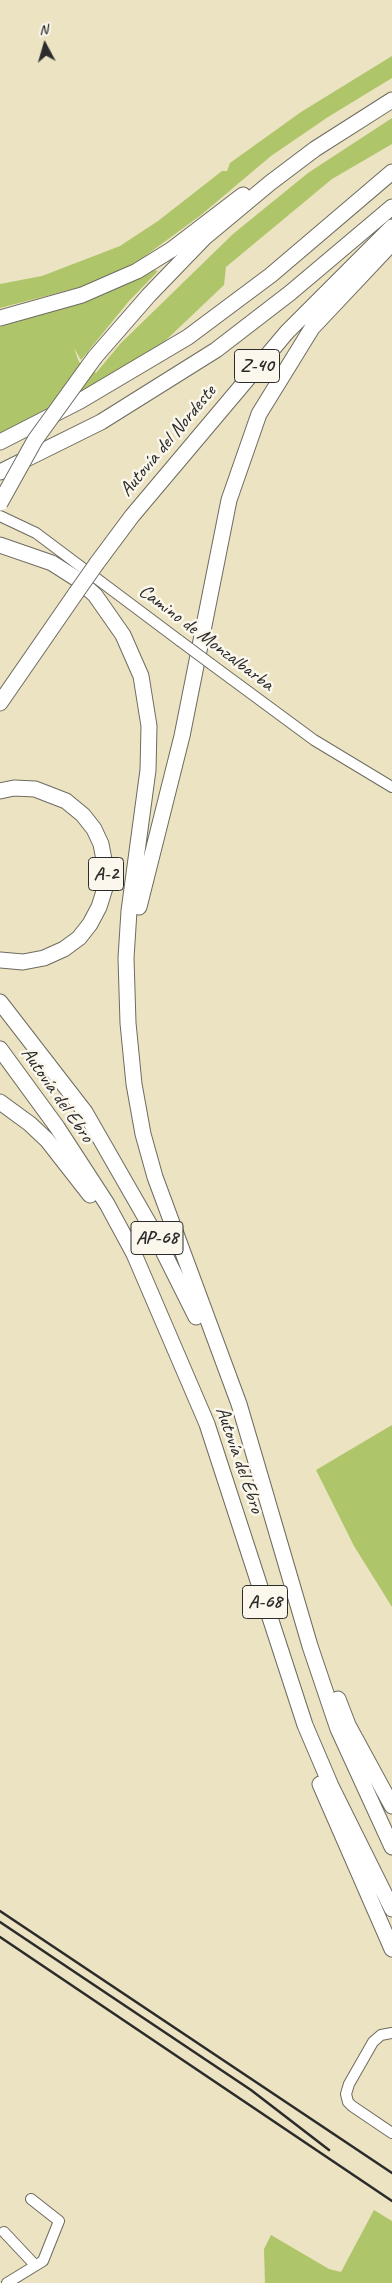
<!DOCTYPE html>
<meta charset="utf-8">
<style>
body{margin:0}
#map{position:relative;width:392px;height:2283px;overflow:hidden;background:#ebe3c1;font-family:Caveat,sans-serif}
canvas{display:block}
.north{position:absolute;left:20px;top:20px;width:50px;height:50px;-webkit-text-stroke:4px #fbf7ec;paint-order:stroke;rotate:354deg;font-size:14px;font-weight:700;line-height:20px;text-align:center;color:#2b2b2b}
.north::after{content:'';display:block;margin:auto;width:18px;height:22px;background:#2b2b2b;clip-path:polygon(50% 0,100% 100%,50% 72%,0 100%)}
</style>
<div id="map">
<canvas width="392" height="2283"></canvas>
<div class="north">N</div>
</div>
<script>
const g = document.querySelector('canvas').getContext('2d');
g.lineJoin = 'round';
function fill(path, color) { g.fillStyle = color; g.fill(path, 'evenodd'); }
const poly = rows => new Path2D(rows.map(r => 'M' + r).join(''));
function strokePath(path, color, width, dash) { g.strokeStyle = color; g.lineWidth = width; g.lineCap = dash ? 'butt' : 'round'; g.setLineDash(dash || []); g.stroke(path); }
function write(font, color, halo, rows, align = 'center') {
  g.font = font + ' Caveat,sans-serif'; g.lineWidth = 5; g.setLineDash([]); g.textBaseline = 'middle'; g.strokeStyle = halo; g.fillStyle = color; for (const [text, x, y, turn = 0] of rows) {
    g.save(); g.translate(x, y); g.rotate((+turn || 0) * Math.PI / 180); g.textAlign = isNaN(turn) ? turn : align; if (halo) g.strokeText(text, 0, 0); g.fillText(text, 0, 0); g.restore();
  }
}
fill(poly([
 [392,56,392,78,328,117,271,156,201,215,141,259,120,271,80,287,0,308,0,284,42,276,120,246,158,221,222,171,227,171,230,163,301,112],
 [392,118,392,144,332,179,226,267,224,285,165,341,112,375,0,433,0,327,100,296,153,270,158,271,129,301,81,360,74,348,79,362,96,373,120,344,233,234,308,173],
 [392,1425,392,1607,354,1546,316,1470],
 [374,2210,392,2221,392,2283,265,2283,264,2249,271,2235,329,2269,341,2272]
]), '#afc56a');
const minor = poly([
 [0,516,36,533,180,641],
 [211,664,314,740,392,787],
 [392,2033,381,2035,373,2042,349,2084,346,2094,348,2102,352,2106,392,2133],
 [4,2232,35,2265],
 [7,2283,43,2261,59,2221,31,2199]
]);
const highway = poly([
 [0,318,82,295,137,271,171,250,243,195],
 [95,357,149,295,204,238,270,183,315,149,392,100],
 [0,442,80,401,188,337,271,275,392,172],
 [0,472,101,422,216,350,290,293,392,207],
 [0,545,52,563,77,579,95,595,123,635,141,676,149,726,148,770,129,911,126,958,128,1023,134,1084,143,1134,155,1177,239,1404,267,1499],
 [97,563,132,516,287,332,392,227],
 [0,703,76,593],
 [0,791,14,788,35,789,66,801,83,815,94,829,101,844,106,870,105,888,99,907,90,924,79,938,64,949,44,958,23,962,0,960],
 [139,907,182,736,229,500,259,414,312,328,392,243],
 [0,1002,85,1112,152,1229,196,1317],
 [0,1049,57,1127,107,1204,134,1254,207,1424,305,1725,331,1786,392,1909],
 [0,1102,30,1124,47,1140,90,1195],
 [264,1489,310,1646,338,1729,392,1847],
 [338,1699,348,1725,392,1806],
 [320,1784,392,1949]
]);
strokePath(minor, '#6e6b60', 12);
strokePath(highway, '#6e6b60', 17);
strokePath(minor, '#fff', 10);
strokePath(highway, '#fff', 15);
strokePath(poly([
 [0,1911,392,2173],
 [0,1922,251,2090,329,2150],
 [0,1937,392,2201]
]), '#2b2b2b', 2.5);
const minorBridge = poly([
 [180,641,211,664]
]);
const highwayBridge = poly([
 [0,503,35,440,95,357],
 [76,593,97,563]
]);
strokePath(minorBridge, '#6e6b60', 12, []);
strokePath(highwayBridge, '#6e6b60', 17, []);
strokePath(minorBridge, '#fff', 10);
strokePath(highwayBridge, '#fff', 15);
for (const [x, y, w] of [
 [257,366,45],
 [106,874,35],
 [157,1238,52],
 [265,1602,45]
]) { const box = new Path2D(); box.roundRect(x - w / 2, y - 16.5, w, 33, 4); g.fillStyle = '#fbf7ec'; g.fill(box); strokePath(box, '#2b2b2b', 1); }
write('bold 19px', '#2b2b2b', null, [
 ["Z-40",257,366],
 ["A-2",106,874],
 ["AP-68",157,1238],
 ["A-68",265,1602]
]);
write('20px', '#2b2b2b', '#fbf7ec', [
 ["Autovía del Nordeste",168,441,-50],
 ["Camino de Monzalbarba",206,638,37],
 ["Autovía del Ebro",57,1095,55],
 ["Autovía del Ebro",239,1460,71]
]);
</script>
